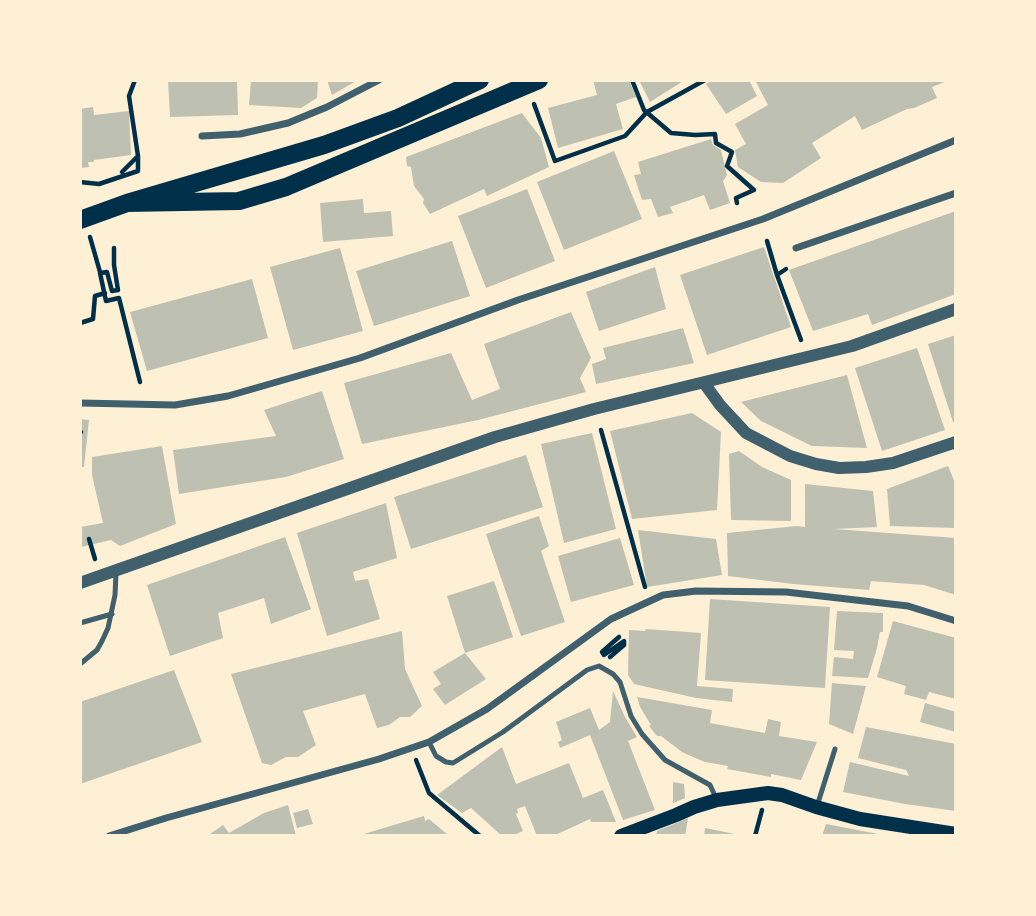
<!DOCTYPE html>
<style>
body{margin:0}
#map{position:relative;width:1036px;height:916px;overflow:hidden;background:#fdf0d5;font-family:"DejaVu Sans",sans-serif}
canvas{display:block}
.frame{position:absolute;inset:0;border:82px solid #fdf0d5;pointer-events:none}
</style>
<div id="map">
<canvas width="1036" height="916"></canvas>
<div class="frame"></div>
</div>
<script>
const g = document.querySelector('canvas').getContext('2d');
g.lineJoin = 'round';
function fill(path, color) { g.fillStyle = color; g.fill(path, 'evenodd'); }
const poly = rows => new Path2D(rows.map(r => 'M' + r).join(''));
function strokePath(path, color, width, dash) { g.strokeStyle = color; g.lineWidth = width; g.lineCap = dash ? 'butt' : 'round'; g.setLineDash(dash || []); g.stroke(path); }
fill(poly([
 [168,80,237,80,238,115,170,117],
 [251,80,318,80,317,98,301,108,249,105],
 [327,80,358,80,332,95],
 [593,80,629,80,636,97,616,104,623,129,558,148,548,108,597,95],
 [639,80,685,80,650,102],
 [713,80,749,80,757,96,726,114,706,84],
 [755,80,896,81,947,81,932,87,937,98,914,108,907,109,862,130,855,116,812,143,821,158,783,183,761,182,738,167,735,150,746,144,735,124,768,105],
 [93,107,94,115,129,111,131,155,94,160,94,162,88,162,89,167,80,168,80,109],
 [522,113,541,138,549,167,487,196,484,189,430,214,423,203,424,199,414,186,411,167,407,166,406,157],
 [711,139,713,145,721,150,727,175,723,181,730,203,710,210,704,195,670,207,673,213,658,217,651,199,642,200,634,175,641,174,638,162],
 [614,151,642,219,564,250,537,182],
 [527,189,555,261,486,288,458,216],
 [363,199,364,213,391,211,393,236,323,242,320,203],
 [956,211,956,294,872,325,868,314,813,331,789,270],
 [452,241,470,296,374,326,356,271],
 [764,247,791,327,707,355,680,275],
 [340,248,363,331,293,350,270,267],
 [655,267,666,309,599,331,586,292],
 [252,279,268,338,147,371,130,312],
 [571,312,591,358,580,378,586,392,478,420,362,444,344,383,451,353,472,400,500,389,484,344],
 [683,328,694,363,596,384,592,364,606,359,603,348],
 [956,335,956,422,953,422,928,344],
 [917,348,945,430,882,451,855,368],
 [847,375,867,448,812,446,761,421,741,402],
 [322,391,344,459,286,477,179,494,173,450,276,436,264,410],
 [692,413,721,432,717,510,632,519,610,431],
 [80,419,89,420,84,467,80,467],
 [592,433,616,529,564,543,541,444],
 [162,446,176,524,120,546,111,540,81,547,80,527,103,523,92,475,92,457],
 [739,451,762,467,791,480,791,521,731,520,729,454],
 [526,455,543,507,411,549,394,497],
 [948,466,956,485,956,528,890,526,887,489],
 [805,484,873,491,877,527,834,529,956,538,956,595,924,585,871,581,869,590,793,584,728,576,727,533,797,526,805,527],
 [386,503,397,558,353,572,355,581,368,579,380,619,327,636,297,533],
 [539,516,549,546,541,551,565,622,521,636,486,534],
 [638,530,716,539,722,575,647,587],
 [285,537,311,609,271,624,264,598,218,613,223,638,170,656,147,585],
 [620,538,634,585,571,602,558,556],
 [494,581,513,637,465,653,447,596],
 [710,599,830,607,825,688,705,680],
 [837,611,883,613,883,632,880,632,877,648,868,678,832,676,834,657,853,659,854,651,834,650],
 [893,621,956,638,956,699,929,692,926,700,904,694,906,686,877,677],
 [646,629,701,633,697,686,733,689,732,702,696,698,634,684,628,675,629,630,645,631],
 [402,631,405,669,422,706,410,717,400,717,389,725,377,728,365,694,303,711,316,745,298,757,286,757,271,765,262,763,231,674],
 [465,653,486,679,445,705,433,689,441,684,433,672],
 [174,670,202,742,80,784,80,702],
 [832,683,866,686,853,734,829,724],
 [613,691,625,717,637,737,628,741,655,810,623,820,590,735,560,748,558,742,562,740,556,722,590,708,599,730,610,722],
 [637,697,712,710,710,723,765,733,768,719,781,722,779,736,817,742,801,780,771,774,771,777,727,769,728,766,705,762,693,757,682,752,661,736,657,736,649,726,651,725,640,707],
 [925,703,956,712,956,732,920,722],
 [866,727,956,744,956,811,905,804,843,792,850,762,909,776,906,770,858,758],
 [502,747,516,784,569,763,583,798,603,790,616,822,591,822,590,819,553,836,537,836,525,806,517,809,518,813,516,814,523,831,512,836,502,836,471,808,462,813,437,795],
 [673,782,684,784,685,798,673,803],
 [288,805,296,836,207,836,223,825,229,833,264,813],
 [308,809,313,824,297,828,293,813],
 [424,816,425,821,429,819,447,834,440,836,357,836],
 [688,818,685,836,656,836,657,831],
 [826,824,878,834,878,836,822,836],
 [705,828,735,834,735,836,704,836]
]), '#bec0b2');
strokePath(poly([
 [632,80,644,110,671,133,695,135,715,134,716,143,732,152,727,166,754,190,736,198,737,203],
 [534,104,555,161,625,136,647,112,705,80],
 [122,172,138,156,129,96,135,80],
 [80,182,99,184,138,171,138,156],
 [90,237,100,272],
 [767,241,777,275,801,340],
 [114,248,114,265,118,290,112,291,107,272,100,273,106,301,119,298,140,382],
 [777,275,786,269],
 [80,323,93,319,95,296,105,293],
 [601,430,645,587],
 [80,432,81,432],
 [89,539,95,559],
 [619,637,602,652,604,655,624,641,624,645],
 [610,657,624,645],
 [416,760,429,793,480,836],
 [755,836,762,810]
]), '#003049', 4.5);
strokePath(poly([
 [80,623,112,614],
 [80,664,97,650,102,641,108,628,115,595,116,573],
 [429,742,436,756,446,762,453,763,503,732,587,670,599,666,613,674,620,682,631,716,642,734,665,760,710,785,717,800],
 [817,806,835,749]
]), '#3f606c', 5);
strokePath(poly([
 [202,136,240,134,288,123,327,107,379,80],
 [796,248,956,193],
 [80,403,175,405,228,396,360,358,518,300,763,219,956,140],
 [109,836,166,818,379,759,429,742,487,709,611,619,663,595,696,591,786,592,908,606,956,621]
]), '#3f606c', 7);
strokePath(poly([
 [704,383,720,405,746,433,790,456,816,464,839,468,866,467,893,463,956,442],
 [80,583,495,437,594,409,852,346,956,309]
]), '#3f606c', 12);
strokePath(poly([
 [621,836,676,815,694,807,717,800,768,793,782,795,816,807,860,819,956,834]
]), '#003049', 14);
strokePath(poly([
 [127,203,239,201,286,187,539,80],
 [80,220,127,203,324,145,398,118,480,80]
]), '#003049', 18);
</script>
